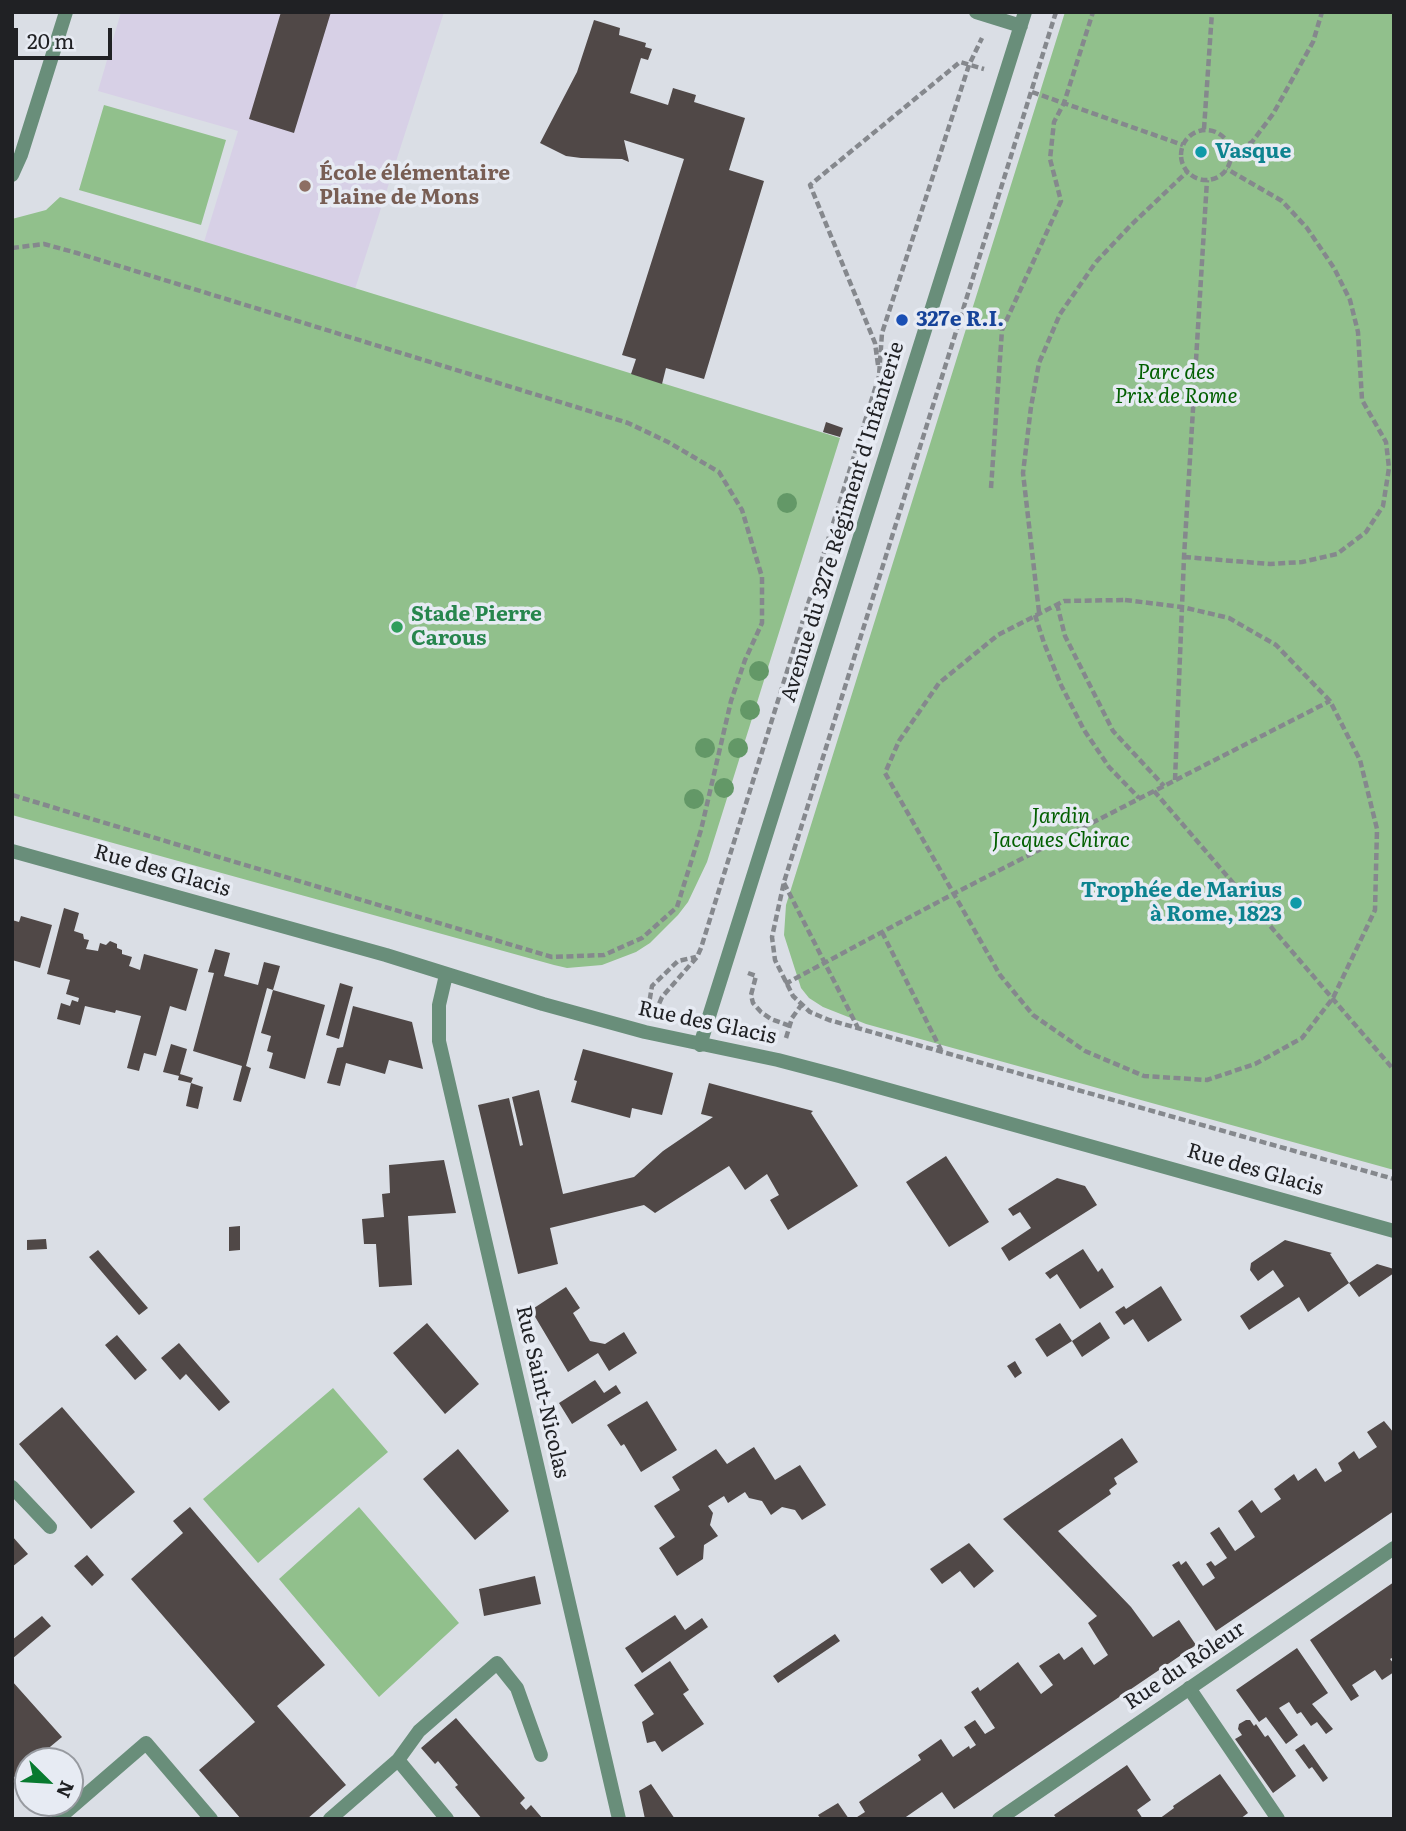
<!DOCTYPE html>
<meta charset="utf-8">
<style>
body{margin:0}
#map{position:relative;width:1406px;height:1831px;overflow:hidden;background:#dadee5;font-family:Literata,serif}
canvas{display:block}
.frame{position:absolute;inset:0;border:14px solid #202124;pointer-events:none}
.north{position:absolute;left:14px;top:1747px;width:70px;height:70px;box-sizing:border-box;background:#e7ebf3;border:2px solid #979aa0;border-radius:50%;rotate:114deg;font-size:19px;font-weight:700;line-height:28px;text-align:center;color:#202124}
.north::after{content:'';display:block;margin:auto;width:24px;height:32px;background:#087a2f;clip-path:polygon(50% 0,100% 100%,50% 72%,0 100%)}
.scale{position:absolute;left:14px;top:28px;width:98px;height:32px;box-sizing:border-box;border:4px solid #202124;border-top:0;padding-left:9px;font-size:21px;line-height:24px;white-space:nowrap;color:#202124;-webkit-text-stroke:5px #e7ebf3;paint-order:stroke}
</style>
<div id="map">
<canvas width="1406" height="1831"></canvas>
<div class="frame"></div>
<div class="north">N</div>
<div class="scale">20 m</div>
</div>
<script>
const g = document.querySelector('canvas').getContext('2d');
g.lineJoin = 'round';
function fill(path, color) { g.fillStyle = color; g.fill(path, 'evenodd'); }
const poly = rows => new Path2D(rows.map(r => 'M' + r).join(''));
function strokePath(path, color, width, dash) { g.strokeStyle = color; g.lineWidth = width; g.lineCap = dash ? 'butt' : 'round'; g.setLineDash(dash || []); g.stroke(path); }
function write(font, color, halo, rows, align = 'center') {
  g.font = font + ' Literata,serif'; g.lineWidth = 7; g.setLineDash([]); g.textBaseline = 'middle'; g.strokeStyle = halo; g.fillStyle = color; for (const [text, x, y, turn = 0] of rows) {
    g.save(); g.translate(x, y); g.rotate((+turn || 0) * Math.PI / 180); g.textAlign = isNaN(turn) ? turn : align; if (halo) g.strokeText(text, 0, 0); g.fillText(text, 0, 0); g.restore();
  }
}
fill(poly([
 [121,12,444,12,355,289,204,242,238,131,98,91]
]), '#d7d0e6');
fill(poly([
 [1065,12,1394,12,1394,1170,866,1024,823,1007,809,998,801,988,784,935,786,905],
 [104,105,226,140,201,225,79,190],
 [60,197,840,438,707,862,688,902,678,915,650,943,636,952,602,965,567,968,554,965,12,815,12,219,46,210],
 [333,1388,388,1452,258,1563,203,1499],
 [359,1507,459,1623,379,1697,279,1579]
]), '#91c08c');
fill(poly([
 [281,12,331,12,294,133,249,119],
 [594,20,620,28,619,35,646,43,645,47,652,49,648,60,641,58,630,93,668,105,673,88,696,95,694,102,745,118,729,170,764,181,704,379,666,368,662,384,631,374,636,359,622,355,684,159,624,140,629,162,622,159,581,158,566,156,540,143,577,72],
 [826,422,843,428,840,437,823,432],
 [64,908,79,913,74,931,83,934,84,939,89,940,86,949,98,951,100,943,106,945,110,941,117,944,117,948,122,950,122,954,132,957,129,966,140,970,144,954,198,969,186,1011,170,1006,156,1056,144,1053,139,1071,127,1068,141,1016,116,1010,115,1013,85,1006,80,1025,57,1019,61,1003,70,1006,72,1000,78,1002,79,998,66,994,70,980,47,974],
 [21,916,52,925,40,968,12,960,12,920,19,922],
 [215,949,230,953,224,976,258,985,264,962,280,966,273,990,325,1005,305,1079,269,1068,273,1053,267,1051,271,1036,261,1033,273,990,267,988,246,1066,251,1068,241,1102,233,1100,242,1066,193,1051,214,973,208,972],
 [340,983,353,987,339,1039,326,1035],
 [353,1006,412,1022,423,1069,389,1060,385,1074,346,1063,340,1086,327,1083,337,1048,343,1047],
 [171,1044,187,1049,180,1074,193,1078,191,1083,178,1080,179,1076,163,1072],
 [583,1049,673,1073,662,1115,632,1108,630,1118,571,1102,577,1081,574,1080],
 [191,1083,203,1087,198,1109,186,1106],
 [709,1083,813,1111,811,1113,858,1186,788,1230,770,1200,779,1195,767,1174,745,1190,729,1166,655,1213,644,1205,550,1228,558,1264,518,1274,478,1105,509,1098,520,1146,523,1145,512,1097,539,1090,563,1194,634,1177,663,1151,713,1117,701,1114],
 [946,1156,989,1222,949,1247,906,1182],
 [444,1160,456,1213,408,1216,412,1285,379,1287,376,1244,364,1244,362,1219,384,1217,382,1194,390,1193,389,1165],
 [1057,1178,1085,1186,1097,1205,1009,1261,1001,1248,1031,1228,1020,1212,1013,1216,1008,1209],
 [240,1226,240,1250,229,1251,229,1227],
 [46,1239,47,1249,27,1250,27,1240],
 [1285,1240,1332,1253,1330,1254,1349,1283,1308,1312,1299,1297,1249,1330,1240,1316,1284,1286,1273,1270,1258,1281,1250,1270,1251,1263],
 [1083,1249,1098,1272,1102,1268,1114,1287,1080,1309,1057,1274,1050,1279,1045,1273],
 [98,1250,148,1308,139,1315,89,1257],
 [1377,1264,1394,1269,1394,1273,1359,1297,1349,1283],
 [1161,1286,1182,1320,1148,1342,1133,1319,1124,1325,1115,1312,1124,1306,1126,1309],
 [566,1287,580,1308,573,1313,590,1341,605,1344,624,1332,637,1353,609,1371,598,1353,568,1372,531,1310],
 [1100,1322,1110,1338,1082,1357,1072,1341],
 [427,1323,479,1384,445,1414,393,1353],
 [1060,1323,1072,1341,1047,1357,1035,1339],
 [117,1335,147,1370,135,1380,105,1345],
 [179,1343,230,1402,219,1411,186,1374,180,1380,161,1358],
 [1015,1361,1022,1373,1015,1378,1007,1366],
 [595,1380,604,1393,616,1385,621,1393,572,1424,559,1403],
 [647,1401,677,1450,641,1472,624,1444,621,1446,607,1425],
 [62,1407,135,1492,91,1529,19,1444],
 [1384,1421,1394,1433,1394,1511,1216,1631,1172,1565,1179,1561,1181,1565,1186,1561,1203,1586,1215,1578,1206,1564,1211,1561,1215,1566,1227,1558,1210,1533,1219,1527,1235,1551,1255,1537,1238,1511,1252,1500,1261,1513,1281,1499,1274,1489,1294,1474,1298,1481,1316,1468,1325,1482,1342,1471,1338,1463,1354,1451,1359,1459,1377,1447,1367,1432],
 [1122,1438,1138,1462,1114,1478,1117,1484,1109,1490,1111,1494,1058,1531,1131,1607,1153,1637,1179,1620,1196,1645,954,1809,942,1792,903,1819,854,1819,865,1812,859,1802,921,1760,918,1755,941,1739,953,1757,969,1746,970,1749,976,1745,964,1727,975,1720,985,1734,995,1728,971,1692,978,1687,980,1691,1018,1662,1041,1694,1053,1685,1039,1666,1059,1653,1064,1660,1082,1647,1094,1665,1108,1655,1088,1623,1097,1616,1003,1519],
 [754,1447,775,1480,800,1465,826,1505,802,1520,795,1510,782,1507,771,1515,762,1501,749,1498,745,1492,728,1503,724,1496,708,1506,713,1513,710,1525,718,1536,704,1545,703,1559,677,1576,659,1548,675,1537,654,1506,680,1490,672,1477,716,1449,727,1464],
 [458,1449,509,1511,475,1540,423,1479],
 [190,1507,325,1665,277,1706,346,1785,307,1819,241,1819,199,1770,255,1722,131,1579,183,1533,173,1521],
 [12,1536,28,1554,12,1567],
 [969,1543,994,1571,974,1588,960,1571,942,1584,930,1569],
 [87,1555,104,1575,92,1586,74,1566],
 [535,1576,541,1604,484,1616,479,1589],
 [1394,1582,1394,1657,1390,1659,1394,1664,1394,1672,1382,1680,1375,1670,1352,1685,1359,1696,1351,1701,1310,1640],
 [675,1615,685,1630,702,1618,708,1627,642,1673,625,1648],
 [42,1616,51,1626,12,1659,12,1640],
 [835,1634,840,1641,778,1683,773,1676],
 [1297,1648,1328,1693,1312,1704,1333,1729,1326,1734,1317,1722,1311,1726,1301,1712,1297,1714,1289,1702,1279,1708,1298,1735,1286,1744,1266,1717,1259,1722,1236,1690],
 [670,1661,689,1690,683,1694,704,1724,662,1752,655,1741,647,1743,642,1722,654,1714,634,1685],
 [12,1681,62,1737,33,1761,28,1761,28,1765,12,1779],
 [456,1718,525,1798,520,1803,526,1810,531,1805,543,1819,482,1819,455,1787,458,1785,438,1761,435,1764,421,1748],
 [1246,1720,1250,1720,1254,1726,1256,1724,1265,1737,1268,1735,1296,1776,1273,1793,1235,1739,1242,1735,1238,1729,1239,1724],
 [1304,1744,1328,1778,1323,1782,1312,1767,1309,1769,1295,1750],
 [1127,1765,1151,1800,1137,1810,1143,1819,1057,1819,1054,1815],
 [1220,1774,1248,1813,1240,1819,1159,1819,1174,1808,1173,1806],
 [651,1784,675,1819,645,1819,639,1791],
 [838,1803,849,1819,821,1819,818,1815]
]), '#504847');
strokePath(poly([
 [1056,12,784,882,772,937,775,960,793,996,810,1012,829,1020,1394,1179],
 [1032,92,1183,145],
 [1204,129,1212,12],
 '1181 155a25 25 0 1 1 50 0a25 25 0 1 1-50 0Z',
 [1231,155,1252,142,1273,114,1313,42,1322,12],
 [12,248,44,244,77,253,628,423,668,442,719,472,742,510,762,577,762,623,745,660,731,701,701,830,677,907,642,938,604,955,552,957,12,795],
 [878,365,875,343,810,185,960,62,984,69],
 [991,488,1002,330,1061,201,1050,159,1054,122,1064,103,1093,12],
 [1184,557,1270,564,1302,562,1337,554,1366,532,1383,506,1389,468,1386,442,1362,400,1358,332,1350,300,1334,268,1307,228,1282,201,1227,169],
 [1125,600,1182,607,1229,618,1276,645,1330,701,1360,760,1377,829,1375,910,1333,998,1302,1038,1255,1064,1207,1080,1144,1076,1085,1051,1033,1015,1000,975,885,773,899,741,939,683,998,635,1064,601,1125,600],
 [1057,604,1065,636,1113,731,1164,786],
 [1039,612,1023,473,1031,407,1039,363,1060,314,1096,262,1131,225,1188,171],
 [1035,615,1044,643,1061,685,1084,730,1109,767,1139,798],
 [1175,780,1184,557,1207,180],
 [1154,791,1394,1070],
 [784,883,858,1028],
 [882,932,941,1050],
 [748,973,756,976,751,995,753,1003,761,1012,771,1019,790,1026],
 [785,984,953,894,1330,701],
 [648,1010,652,986,678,961,696,957],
 [655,1013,662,997,697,957,701,948,879,376,882,333,969,65,982,38],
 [786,1038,792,1018,802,1004]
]), '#85888d', 4.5, [7, 3.5]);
strokePath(poly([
 [1189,1688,1278,1819],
 [398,1760,447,1819],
 [58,1819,146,1743,211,1819],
 [330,1819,398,1760,419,1731,497,1663,517,1688,541,1755]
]), '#698e7a', 14);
strokePath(poly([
 [976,12,1021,26],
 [12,175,21,155,66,12],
 [12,851,386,955,543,1004,645,1032,778,1060,839,1076,1394,1231],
 [446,975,439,1005,439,1041,619,1819],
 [700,1045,1025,12],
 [12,1487,50,1527]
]), '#698e7a', 14);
strokePath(poly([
 [999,1819,1394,1548]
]), '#698e7a', 14);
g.fillStyle = '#639867';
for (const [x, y] of [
 [787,503],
 [759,671],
 [750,710],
 [705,748],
 [738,748],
 [724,788],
 [694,799]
]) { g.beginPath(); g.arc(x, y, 10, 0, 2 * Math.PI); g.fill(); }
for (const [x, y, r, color] of [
 [1201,152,7,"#0f9aa8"],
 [305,186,7,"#8d6e63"],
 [902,320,7,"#1a4fb4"],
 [397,627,7,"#2e9e5b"],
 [1296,903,7,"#0f9aa8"]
]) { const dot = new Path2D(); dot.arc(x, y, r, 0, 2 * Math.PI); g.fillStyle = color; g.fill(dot); strokePath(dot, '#e7ebf3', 2.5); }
write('bold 21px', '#0d838f', '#e7ebf3', [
 ["Vasque",1215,152],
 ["Trophée de Marius",1282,891,"right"],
 ["à Rome, 1823",1282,915,"right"]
], 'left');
write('bold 21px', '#785e54', '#e7ebf3', [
 ["École élémentaire",319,174],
 ["Plaine de Mons",319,198]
], 'left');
write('bold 21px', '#164399', '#e7ebf3', [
 ["327e R.I.",916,320]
], 'left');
write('italic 21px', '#025f00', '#e7ebf3', [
 ["Parc des",1176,373],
 ["Prix de Rome",1176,397],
 ["Jardin",1061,817],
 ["Jacques Chirac",1061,841]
]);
write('21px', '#202124', '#e7ebf3', [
 ["Avenue du 327e Régiment d'Infanterie",843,522,-73],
 ["Rue des Glacis",162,871,16],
 ["Rue des Glacis",707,1023,12],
 ["Rue des Glacis",1255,1170,16],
 ["Rue Saint-Nicolas",542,1392,77],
 ["Rue du Rôleur",1185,1666,-34]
]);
write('bold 21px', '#27864d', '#e7ebf3', [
 ["Stade Pierre",411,615],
 ["Carous",411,639]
], 'left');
</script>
